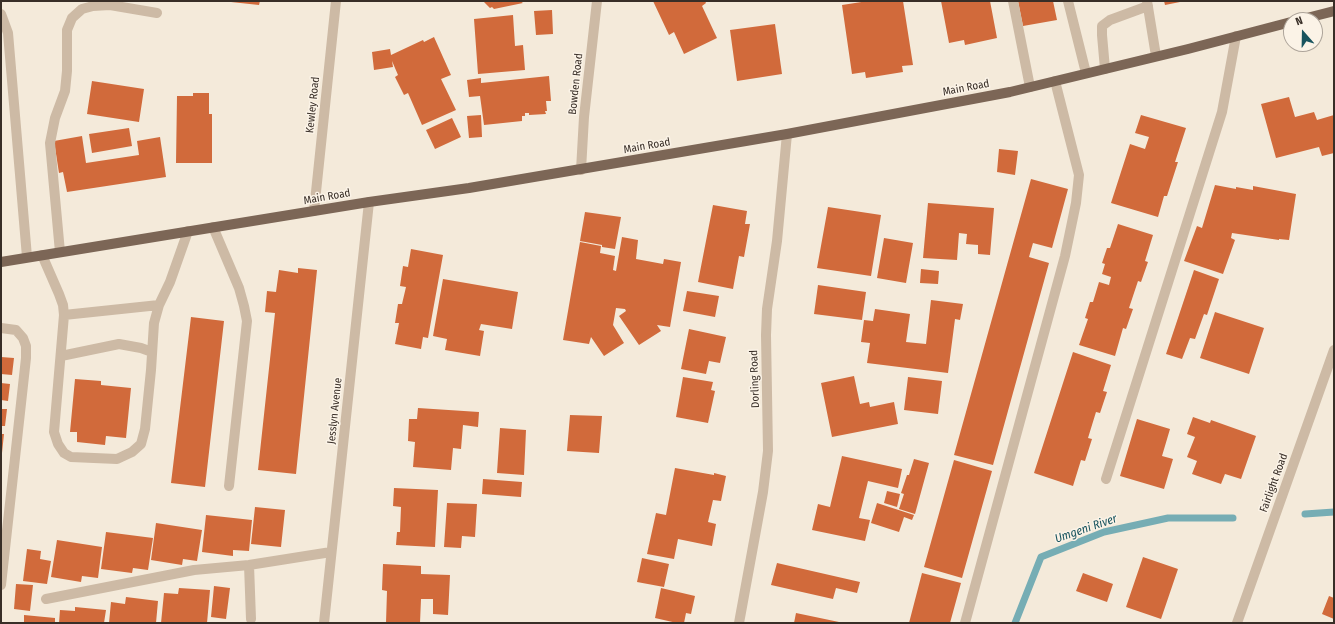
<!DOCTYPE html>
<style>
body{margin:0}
#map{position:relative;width:1335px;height:624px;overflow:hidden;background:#f4eada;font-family:"Fira Sans Condensed",sans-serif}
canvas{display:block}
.frame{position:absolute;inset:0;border:2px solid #382e27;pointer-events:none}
.north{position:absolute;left:1283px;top:12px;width:40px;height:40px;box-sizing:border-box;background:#fbf3e7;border:1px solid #ada49a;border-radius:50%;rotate:340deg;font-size:11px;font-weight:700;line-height:16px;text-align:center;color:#382e27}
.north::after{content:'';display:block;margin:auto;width:14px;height:18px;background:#18545e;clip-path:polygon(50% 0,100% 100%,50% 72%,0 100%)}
</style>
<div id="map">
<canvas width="1335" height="624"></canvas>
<div class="frame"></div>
<div class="north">N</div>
</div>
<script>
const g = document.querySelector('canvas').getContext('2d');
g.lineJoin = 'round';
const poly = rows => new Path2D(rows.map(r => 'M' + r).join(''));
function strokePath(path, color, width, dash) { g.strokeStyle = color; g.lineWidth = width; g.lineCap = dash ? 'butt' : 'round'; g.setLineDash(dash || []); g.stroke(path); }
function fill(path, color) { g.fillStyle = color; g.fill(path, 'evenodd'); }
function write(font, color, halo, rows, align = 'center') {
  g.font = font + ' "Fira Sans Condensed",sans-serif'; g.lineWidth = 3; g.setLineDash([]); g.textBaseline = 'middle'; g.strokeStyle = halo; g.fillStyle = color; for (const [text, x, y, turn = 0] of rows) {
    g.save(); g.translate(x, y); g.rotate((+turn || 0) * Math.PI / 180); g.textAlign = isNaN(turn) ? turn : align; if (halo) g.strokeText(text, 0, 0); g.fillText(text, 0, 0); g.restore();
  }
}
strokePath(poly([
 [1305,514,1334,512],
 [1015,623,1041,557,1104,532,1168,518,1233,518]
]), '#76adb4', 7);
fill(poly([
 [231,1,260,1,259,5,231,2],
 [483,1,520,1,523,3,494,9,492,7,490,8],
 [653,1,705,1,706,3,702,6,717,38,684,54,674,32,669,35],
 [868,1,903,1,913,65,902,66,903,72,866,78,865,72,852,74,842,5],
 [941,1,990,1,997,38,965,45,964,40,949,43],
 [1018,1,1053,1,1057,20,1023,26],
 [1164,1,1180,1,1180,2,1165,5],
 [552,10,553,34,536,35,534,11],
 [513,15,515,46,523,45,525,70,478,74,474,19],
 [775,24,782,74,737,81,730,30],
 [434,37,451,75,441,79,456,110,422,125,408,93,404,95,395,77,398,75,392,61,393,67,374,70,372,52,390,49,391,55,423,40,424,42],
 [549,76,551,101,546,101,547,111,545,111,546,114,529,115,529,113,525,113,525,116,522,116,522,121,484,125,480,96,469,97,467,80,481,78,481,83],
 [92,81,144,89,139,122,87,114],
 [193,93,209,93,209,114,212,114,212,163,176,163,177,96,193,96],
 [1289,97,1295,117,1314,112,1317,120,1334,115,1334,153,1322,156,1319,147,1276,158,1261,104],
 [481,115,482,137,469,138,467,116],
 [1141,115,1186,128,1175,162,1178,162,1167,196,1164,196,1158,217,1111,203,1130,144,1145,149,1149,137,1135,133],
 [452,118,461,137,435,149,426,130],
 [129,128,132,146,92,153,89,134],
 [82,136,86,163,139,155,137,141,160,137,166,177,67,192,63,172,59,173,54,141],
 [999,149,1018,151,1015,175,997,172],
 [1031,179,1068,189,1052,248,1033,243,1029,257,1049,263,993,465,954,455],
 [1215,185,1236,189,1236,187,1253,190,1253,186,1296,194,1289,240,1279,239,1279,240,1232,233,1231,238,1235,240,1223,274,1184,261,1197,226,1202,228],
 [928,203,994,208,990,255,978,254,978,245,966,244,967,234,959,233,957,260,923,258],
 [713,205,747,211,745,224,750,224,744,257,739,256,733,289,698,282],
 [828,207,881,215,871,276,817,268],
 [585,212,621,217,615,249,602,247,602,245,580,241],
 [1118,224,1153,235,1145,261,1148,262,1141,282,1138,281,1129,308,1133,309,1126,329,1123,328,1115,356,1079,345,1088,319,1085,318,1090,302,1093,302,1099,282,1109,285,1111,277,1102,274,1105,264,1102,263,1107,248,1110,248],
 [622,237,638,240,636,259,663,264,664,259,681,262,670,327,657,325,661,331,639,345,619,316,626,311,625,309,616,308,613,325,624,343,604,356,591,337,589,344,563,340,580,242,601,246,600,253,615,256,613,270,616,271],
 [884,238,913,243,906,283,877,278],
 [411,249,443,255,428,338,423,337,421,349,395,344,399,323,395,323,398,304,402,304,406,287,400,286,403,266,408,267],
 [298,268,317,270,296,474,258,470,275,313,265,312,267,291,276,292,279,270,298,273],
 [921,269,939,271,938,284,920,283],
 [1194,270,1219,279,1207,315,1204,314,1195,339,1190,338,1182,359,1166,354],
 [443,279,518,292,512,329,481,324,479,330,484,331,480,356,445,350,447,339,433,336],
 [818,285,866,292,862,320,814,314],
 [687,291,719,296,715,317,683,311],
 [931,300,963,304,960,320,955,319,948,373,867,363,870,343,861,342,864,320,873,321,875,309,910,314,906,342,926,344],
 [1215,312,1264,328,1249,374,1200,358],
 [191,317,224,321,205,487,171,483],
 [689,329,726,337,720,363,709,361,706,374,681,369],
 [1073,352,1111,365,1103,391,1107,392,1100,413,1096,412,1088,438,1092,439,1085,461,1081,460,1073,486,1034,473],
 [1,357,14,358,12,375,1,374],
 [854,376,860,404,869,402,870,407,894,402,898,424,832,437,821,383],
 [683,377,713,382,711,390,715,391,708,423,676,417],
 [908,377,942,381,938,414,904,410],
 [75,379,101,381,101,385,131,388,126,438,106,436,105,445,77,442,77,432,70,432],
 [1,383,10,384,8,401,1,400],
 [418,408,479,412,478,427,463,425,461,449,453,448,451,470,413,467,415,442,408,441,409,419,417,419],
 [1,409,7,409,5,426,1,426],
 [570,415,602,416,599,453,567,451],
 [1193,417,1210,423,1211,420,1256,436,1241,479,1225,474,1221,484,1192,474,1197,461,1187,457,1195,437,1187,434],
 [1137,419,1170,429,1162,456,1173,459,1164,489,1120,476],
 [500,428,526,430,524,475,497,473],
 [1,434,4,434,2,453,1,453],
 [842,456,902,469,898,488,868,481,859,518,870,520,865,541,812,530,818,504,830,507],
 [914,459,929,463,915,514,899,509,904,494,901,493,907,475,909,475],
 [954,460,992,471,962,578,924,567],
 [675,468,714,475,714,473,726,476,721,501,713,500,708,522,716,524,712,546,678,539,674,559,647,554,656,513,666,515],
 [483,479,522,482,521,497,482,494],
 [394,488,438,490,435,547,396,545,397,532,400,532,401,507,393,506],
 [887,491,900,494,897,507,884,503],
 [447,503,477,504,475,537,462,536,461,548,444,547],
 [877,503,914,515,912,520,904,517,899,532,871,523],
 [255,507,285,510,281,547,251,544],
 [206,515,252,520,249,551,233,550,233,556,202,552],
 [156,523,202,530,197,561,183,559,182,565,151,560],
 [106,532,153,538,148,570,133,568,132,573,101,569],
 [57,540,102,547,98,578,82,576,81,582,51,577],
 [27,549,41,551,40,559,51,561,47,584,23,581],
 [1143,557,1178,569,1161,619,1126,607],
 [642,558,669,564,664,587,637,582],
 [777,563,860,582,857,593,836,588,833,599,771,585],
 [383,564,421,566,421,574,450,575,448,615,433,614,433,599,421,599,420,623,386,623,387,591,382,590],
 [922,573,961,583,950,623,909,623],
 [1083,573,1113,584,1107,602,1076,591],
 [16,584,33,585,30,611,14,609],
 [214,586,230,588,226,619,211,617],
 [179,588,210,590,207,623,161,623,164,593,178,594],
 [661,588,695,596,691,614,686,613,684,623,677,623,655,618],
 [1329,596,1334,598,1334,619,1322,614],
 [126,597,158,601,156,623,109,623,111,602,125,604],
 [75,607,106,610,104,623,59,623,60,610,75,611],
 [796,613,839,622,839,623,794,623],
 [24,615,55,618,55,623,24,623]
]), '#d16a3b');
strokePath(poly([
 [1013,1,1030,87],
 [1068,1,1086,73],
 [1147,1,1156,56],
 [1,14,8,33,27,257],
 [1105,69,1102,35,1102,26,1110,20,1148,6],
 [581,170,584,117,597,1],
 [314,211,336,1],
 [213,227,239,288,244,306,247,321,229,486],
 [60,252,50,143,55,118,65,91,67,71,67,30,72,18,82,9,93,6,110,5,157,13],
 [42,255,59,294,63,305,64,315,54,432,58,444,64,453,71,457,117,459,132,452,141,444,145,429,151,370,154,323,159,305,170,282,188,231],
 [64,315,159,305],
 [1,328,16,330,23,338,26,346,26,358,1,585],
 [61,356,119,344,141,348,152,352],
 [1106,479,1222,112,1236,36],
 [249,565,251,619],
 [46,599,194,570,249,565,331,552],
 [324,623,369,202],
 [739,623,763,492,768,451,766,335,767,309,777,241,787,134],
 [965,623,1065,256,1076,203,1079,175,1055,81],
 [1237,623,1334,350]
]), '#cdbaa5', 10);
strokePath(poly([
 [1299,20,1334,11],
 [1,262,369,202,469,188,787,134,1010,92,1188,49,1291,22]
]), '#7c6656', 10);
write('11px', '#382e27', '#fbf3e7', [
 ["Bowden Road",576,84,-84],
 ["Main Road",966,88,-11],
 ["Kewley Road",313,105,-84],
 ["Main Road",647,146,-10],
 ["Main Road",327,197,-10],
 ["Dorling Road",755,379,-92],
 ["Jesslyn Avenue",335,411,-84],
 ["Fairlight Road",1274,483,-70]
]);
write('italic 12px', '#18545e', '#fbf3e7', [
 ["Umgeni River",1086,529,-19]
]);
</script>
